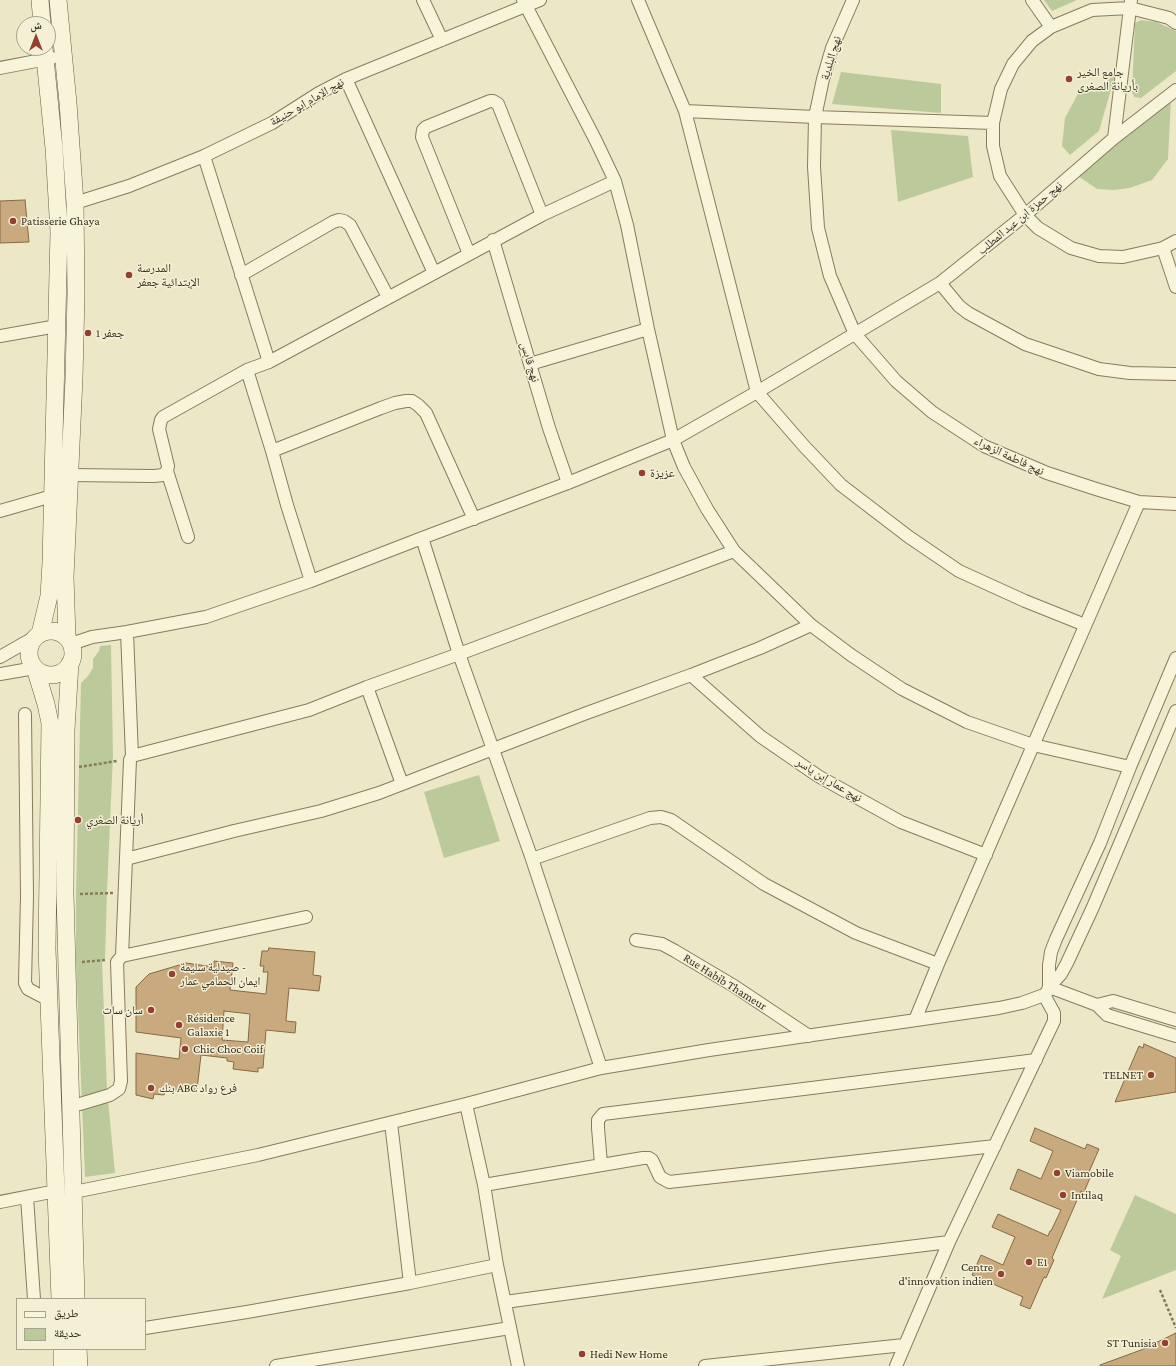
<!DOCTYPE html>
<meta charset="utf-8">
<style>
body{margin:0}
#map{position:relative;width:1176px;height:1366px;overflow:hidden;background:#ece8c7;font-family:"Crimson Pro","Noto Naskh Arabic",serif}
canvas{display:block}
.legend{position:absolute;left:16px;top:1298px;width:130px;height:52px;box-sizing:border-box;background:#f4f0d6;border:1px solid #a9a38d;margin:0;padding:5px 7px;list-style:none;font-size:12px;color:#383020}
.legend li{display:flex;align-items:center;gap:8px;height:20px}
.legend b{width:20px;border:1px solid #a9a38d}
.north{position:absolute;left:16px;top:16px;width:40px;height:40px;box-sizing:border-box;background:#f4f0d6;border:1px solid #a9a38d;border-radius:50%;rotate:0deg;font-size:11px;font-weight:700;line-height:16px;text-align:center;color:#383020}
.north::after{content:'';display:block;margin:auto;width:14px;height:18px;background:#934030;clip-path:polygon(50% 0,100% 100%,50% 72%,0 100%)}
</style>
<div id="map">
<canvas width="1176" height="1366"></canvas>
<ul class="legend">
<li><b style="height:5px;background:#f7f4da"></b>طريق</li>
<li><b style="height:11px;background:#bcca9b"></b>حديقة</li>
</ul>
<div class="north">ش</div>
</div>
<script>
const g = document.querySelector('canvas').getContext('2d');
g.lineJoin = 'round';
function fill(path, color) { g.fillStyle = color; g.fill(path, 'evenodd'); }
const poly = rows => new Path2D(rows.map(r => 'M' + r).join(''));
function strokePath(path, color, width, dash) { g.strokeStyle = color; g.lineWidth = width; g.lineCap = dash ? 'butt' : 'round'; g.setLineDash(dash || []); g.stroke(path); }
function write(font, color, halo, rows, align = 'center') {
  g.font = font + ' "Crimson Pro","Noto Naskh Arabic",serif'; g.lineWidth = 3; g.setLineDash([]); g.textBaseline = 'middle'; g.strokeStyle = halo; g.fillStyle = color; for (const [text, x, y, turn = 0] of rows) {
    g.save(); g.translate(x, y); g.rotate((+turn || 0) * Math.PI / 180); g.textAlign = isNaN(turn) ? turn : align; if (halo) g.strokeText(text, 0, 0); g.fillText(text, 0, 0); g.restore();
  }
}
fill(poly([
 [1044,0,1077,0,1052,11],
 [1141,20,1156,22,1176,31,1176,71,1141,98,1134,97,1132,92,1135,23],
 [841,72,941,84,941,113,832,104],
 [1116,72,1099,131,1070,155,1062,146,1065,118,1080,90,1084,93,1089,86,1097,91],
 [1171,100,1168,159,1152,180,1130,188,1114,190,1097,189,1078,176],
 [891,130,968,136,973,177,898,202],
 [111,645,113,755,107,892,105,960,102,961,107,1090,115,1173,85,1177,76,962,76,894,81,683,88,676,93,668,93,659,99,651,100,646],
 [479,775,500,841,444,858,424,792],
 [1135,1195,1176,1214,1176,1270,1102,1299,1121,1256,1110,1250]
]), '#bcca9b');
const building = poly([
 [25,200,29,242,0,243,0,201,25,200],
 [269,948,315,952,313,975,321,976,319,991,289,988,286,1021,296,1022,295,1033,266,1030,263,1068,258,1068,258,1072,233,1069,234,1062,227,1061,227,1058,201,1055,197,1090,184,1088,183,1091,174,1090,174,1092,165,1091,164,1095,154,1094,153,1099,136,1095,136,1053,179,1059,181,1038,136,1032,136,987,149,974,186,963,214,967,214,961,233,963,230,990,266,994,268,972,263,972,264,966,260,966,262,951,268,951,269,948],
 [224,1011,250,1014,248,1042,222,1040,224,1011],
 [1144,1044,1176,1058,1176,1092,1115,1102,1139,1046,1143,1048,1144,1044],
 [1035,1128,1085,1149,1087,1144,1099,1149,1089,1172,1092,1173,1084,1192,1081,1191,1067,1223,1052,1258,1054,1260,1046,1278,1044,1277,1030,1309,1020,1305,1023,1297,972,1275,981,1255,1003,1265,1015,1237,992,1227,998,1214,1048,1236,1050,1231,1051,1231,1061,1210,1010,1189,1018,1169,1041,1179,1053,1151,1030,1141,1035,1128],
 [1176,1333,1176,1366,1100,1366,1100,1365,1141,1350,1176,1333]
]);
fill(building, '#c8aa7e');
strokePath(building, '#856944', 1);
const street = poly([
 [423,0,442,40],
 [523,0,596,141,615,181,627,225,648,329,673,440,684,467,707,509,734,551,811,625,851,655,902,689,967,722,1033,745,1130,767],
 [638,0,685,111,757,392,804,446,841,485,909,537,959,571,1025,601,1085,625],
 [853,0,832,48,823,79,815,117,814,167,818,228,830,276,855,334,896,381,932,412,984,446,1047,473,1096,489,1139,502,1176,504],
 [1032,0,1051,27],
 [1176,23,1169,18,1130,8,1092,10,1051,27,1032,41,1013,64,1001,89,993,123,993,146,1000,176,1025,215,1038,228,1071,248,1099,256,1123,257,1163,248,1176,241],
 [0,68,52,58],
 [346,79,434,273],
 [685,111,815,117,993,123],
 [1114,138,1131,0],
 [204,156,269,362],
 [75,203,129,186,204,156,272,123,319,93,346,79,540,0],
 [493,240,549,428,568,483],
 [1163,248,1176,287],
 [469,254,422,137,423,130,426,127,490,101,493,101,498,104,542,215],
 [241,275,333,222,339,220,344,221,350,225,388,297],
 [940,283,959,306,968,313,1025,344,1099,369,1130,373,1176,374],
 [0,336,57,326],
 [530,364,648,329],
 [247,370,272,451,287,505,311,581],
 [272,451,381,408,395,403,406,401,412,401,418,405,426,413,474,519],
 [167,471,188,537],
 [70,475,154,476,163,475,167,471,168,466,159,429,161,420,163,417,247,370,269,362,542,215,615,181],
 [0,511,52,496],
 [422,538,459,654,532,859,601,1068],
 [71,644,92,637,127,632,206,617,311,581,422,538,568,483,673,440,757,392,940,283,1025,215,1114,138,1176,90],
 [0,657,35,637],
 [0,674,35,668],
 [691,675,760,736,818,776,901,822,986,855],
 [367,687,402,784],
 [25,714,27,896,25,983,28,989,49,1000],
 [132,756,309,710,367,687,459,654,734,551],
 [126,859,234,831,321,811,379,793,584,714,691,675,760,648,811,625],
 [532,859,650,818,661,817,671,820,764,884,856,933,938,964],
 [636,940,662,944,675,951,734,986,809,1036],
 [122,956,306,917],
 [1049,987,1061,974,1067,963,1093,907,1176,711],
 [1049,987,1097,1005,1107,1015,1176,1036],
 [1097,1005,1113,1001,1176,1020],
 [915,1020,938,964,1139,502],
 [80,1104,110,1095,119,1089,121,1081,117,962,122,956,130,760,132,756,127,632],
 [466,1104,484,1185,497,1265,518,1366],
 [391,1123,410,1283],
 [601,1164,598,1128,598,1120,603,1114,1036,1060],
 [484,1185,643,1158,649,1158,652,1160,660,1177,669,1182,995,1146],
 [74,1192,258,1155,466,1104,601,1068,709,1050,999,1008,1022,1003,1044,995,1047,992,1049,987,1049,965,1051,952,1056,939,1100,843,1130,767,1176,658],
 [27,1197,34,1299],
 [0,1202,56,1191],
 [505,1302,702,1275,835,1256,949,1242],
 [145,1328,247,1312,410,1283,497,1265],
 [276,1366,510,1328],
 [705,1366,904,1345],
 [896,1366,949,1242,1054,1021,1054,1013,1044,995]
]);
const secondary = poly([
 [40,0,42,24],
 [58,0,68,103,75,203,76,294,74,378,65,577,67,637],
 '29 653a22 22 0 1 1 44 0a22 22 0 1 1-44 0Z',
 [40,634,49,596,51,563,59,232,54,148,44,48],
 [70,663,66,730,65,894,76,1299],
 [35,668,46,704,50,723,47,949,60,1299],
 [62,1349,62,1366],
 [78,1349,79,1366]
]);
strokePath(street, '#877b5d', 14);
strokePath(secondary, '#695c40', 18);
strokePath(poly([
 [79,767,117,761],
 [80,894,113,893],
 [82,962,105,960],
 [1160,1290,1176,1328]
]), '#877b5d', 2.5, [3, 2]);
strokePath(street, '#f7f4da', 12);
strokePath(secondary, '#f7f4da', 17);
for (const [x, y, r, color] of [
 [1069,79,4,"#934030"],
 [13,221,4,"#934030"],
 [129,275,4,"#934030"],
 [88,333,4,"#934030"],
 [642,473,4,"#934030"],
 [78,820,4,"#934030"],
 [172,974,4,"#934030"],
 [151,1010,4,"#934030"],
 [179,1025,4,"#934030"],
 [185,1049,4,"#934030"],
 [1151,1075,4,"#934030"],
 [151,1088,4,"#934030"],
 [1057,1173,4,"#934030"],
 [1063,1195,4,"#934030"],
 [1029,1262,4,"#934030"],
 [1001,1274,4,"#934030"],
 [1165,1343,4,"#934030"],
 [582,1354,4,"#934030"]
]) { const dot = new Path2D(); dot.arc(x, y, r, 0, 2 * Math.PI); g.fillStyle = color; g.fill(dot); strokePath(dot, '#f4f0d6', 1.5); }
write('12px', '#383020', '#f4f0d6', [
 ["نهج البلدية",831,58,-73],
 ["نهج الإمام ابو حنيفة",307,102,-30],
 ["نهج حمزة ابن عبد المطلب",1020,218,-40],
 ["نهج قابس",530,362,73],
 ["نهج فاطمة الزهراء",1009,456,25],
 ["نهج عمار إبن ياسر",829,780,31],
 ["Rue Habib Thameur",725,982,32]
]);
write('12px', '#383020', '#f4f0d6', [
 ["جامع الخير",1077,72],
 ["بأريانة الصغرى",1077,86],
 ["Patisserie Ghaya",21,221],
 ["المدرسة",137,268],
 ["الإبتدائية جعفر",137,282],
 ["جعفر 1",96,333],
 ["عزيزة",650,473],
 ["أريانة الصغري",86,820],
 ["صيدلية سليمة -",180,967],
 ["ايمان الحمامي عمار",180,981],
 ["سان سات",143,1010,"right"],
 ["Résidence",187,1018],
 ["Galaxie 1",187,1032],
 ["Chic Choc Coif",193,1049],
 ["TELNET",1143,1075,"right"],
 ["بنك ABC فرع رواد",159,1088],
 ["Viamobile",1065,1173],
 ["Intilaq",1071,1195],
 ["E1",1037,1262],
 ["Centre",993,1267,"right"],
 ["d'innovation indien",993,1281,"right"],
 ["ST Tunisia",1157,1343,"right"],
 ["Hedi New Home",590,1354]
], 'left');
</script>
